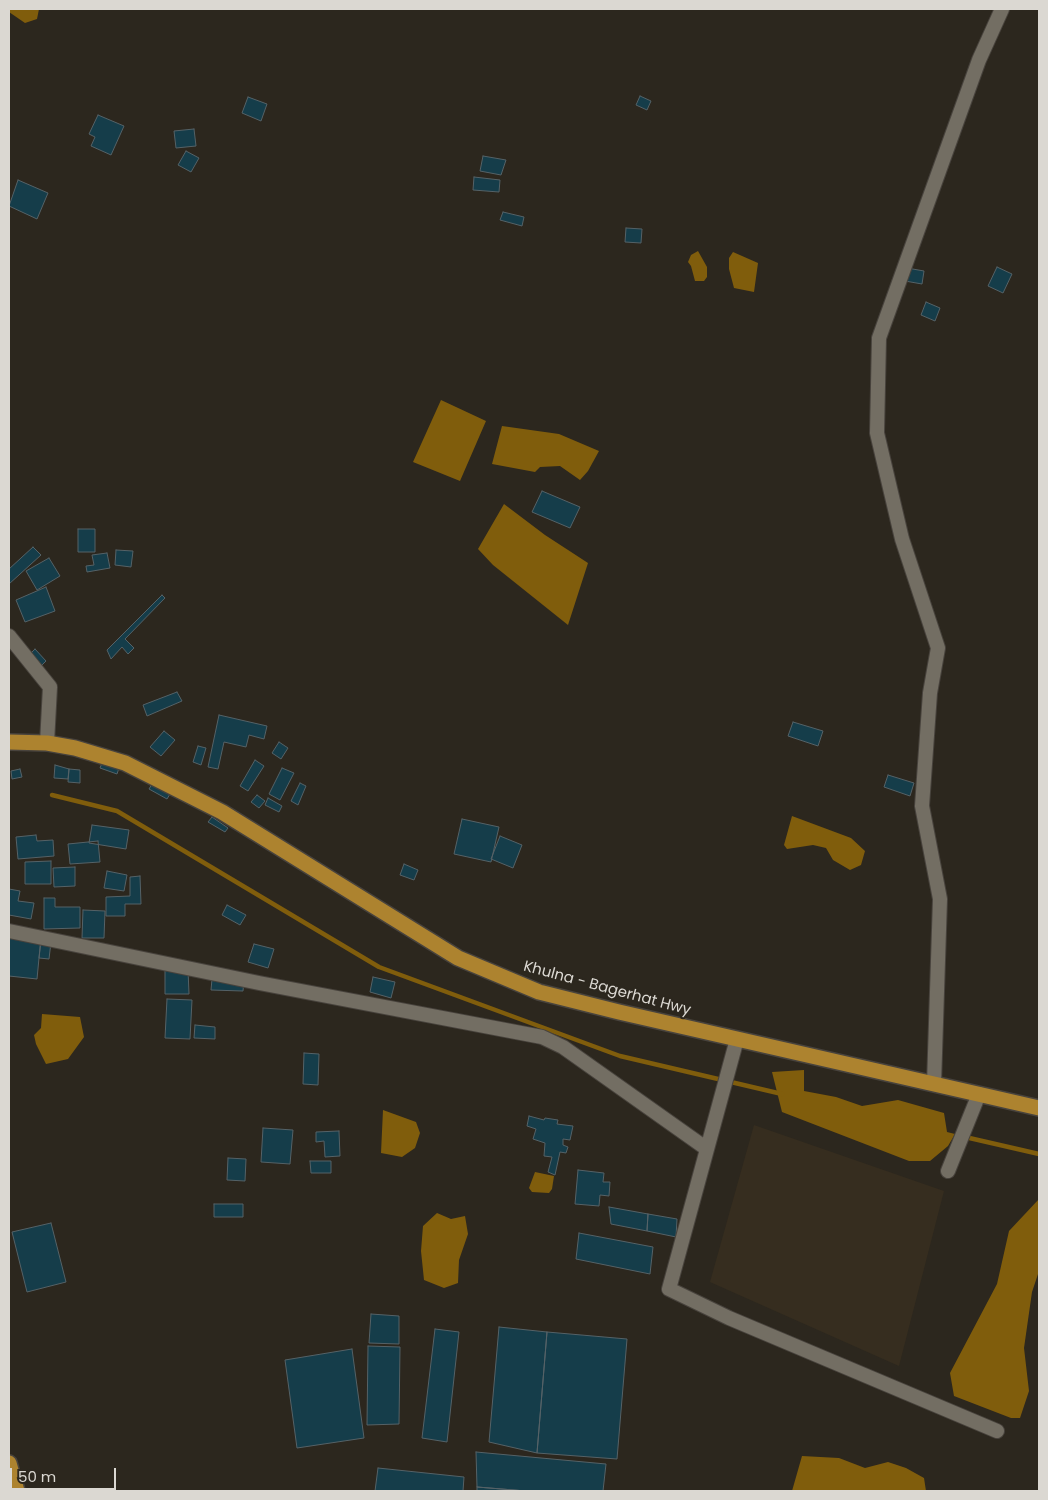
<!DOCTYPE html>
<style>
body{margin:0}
#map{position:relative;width:1048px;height:1500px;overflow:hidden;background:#2c271e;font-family:Poppins,sans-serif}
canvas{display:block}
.frame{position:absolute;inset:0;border:10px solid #dbd8d2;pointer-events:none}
.scale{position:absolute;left:10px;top:1468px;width:106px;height:22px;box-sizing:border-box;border:2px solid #dbd8d2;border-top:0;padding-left:6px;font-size:15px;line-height:18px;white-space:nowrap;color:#dbd8d2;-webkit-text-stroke:4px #2c271e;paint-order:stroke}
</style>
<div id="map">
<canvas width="1048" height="1500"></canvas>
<div class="frame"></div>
<div class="scale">50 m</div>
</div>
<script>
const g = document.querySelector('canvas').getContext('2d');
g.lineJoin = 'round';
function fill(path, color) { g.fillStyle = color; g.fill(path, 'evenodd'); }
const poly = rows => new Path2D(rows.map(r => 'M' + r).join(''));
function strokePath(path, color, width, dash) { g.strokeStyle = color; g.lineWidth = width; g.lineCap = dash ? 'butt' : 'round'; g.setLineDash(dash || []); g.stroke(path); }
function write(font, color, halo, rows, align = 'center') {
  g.font = font + ' Poppins,sans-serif'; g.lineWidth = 4; g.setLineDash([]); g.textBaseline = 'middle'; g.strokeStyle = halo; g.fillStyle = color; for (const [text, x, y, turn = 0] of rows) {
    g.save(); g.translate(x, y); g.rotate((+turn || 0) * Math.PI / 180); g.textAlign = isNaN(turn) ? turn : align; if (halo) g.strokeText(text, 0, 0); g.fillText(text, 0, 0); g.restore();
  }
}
fill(poly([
 [754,1125,944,1191,899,1366,710,1282]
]), '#362d1f');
fill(poly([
 [9,9,39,9,37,19,25,23,9,12],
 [698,251,707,267,707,277,704,281,695,281,691,266,688,262,691,255],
 [733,252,758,263,754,292,734,288,729,269,729,258],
 [441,400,486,421,460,481,413,462],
 [502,426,559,434,599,451,588,471,580,480,560,466,540,467,535,472,492,464],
 [504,504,545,535,588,563,568,625,493,565,478,549],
 [792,816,851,838,865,851,861,865,850,870,833,860,826,848,813,845,787,849,784,845],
 [42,1014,80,1017,84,1037,68,1059,46,1064,36,1044,34,1035,41,1028],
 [804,1070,804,1091,836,1097,862,1106,898,1100,944,1113,947,1132,955,1134,948,1146,930,1161,909,1161,782,1112,772,1072],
 [383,1110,416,1122,420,1133,415,1148,402,1157,381,1153],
 [535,1172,554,1176,552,1189,549,1193,532,1192,529,1188],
 [1039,1199,1039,1271,1032,1292,1024,1348,1029,1391,1020,1418,1011,1418,954,1396,950,1373,997,1284,1009,1231],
 [437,1213,451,1219,465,1216,468,1234,459,1260,458,1283,444,1288,424,1280,421,1251,423,1226],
 [802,1456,839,1458,865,1468,888,1462,906,1468,924,1478,926,1491,792,1491]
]), '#805d0c');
strokePath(poly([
 [52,795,117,811,379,967,620,1056,782,1094],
 [965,1137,1039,1154]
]), '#805d0c', 4.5);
const building = poly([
 [640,96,651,101,647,110,636,105,640,96],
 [248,97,267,104,261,121,242,113,248,97],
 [98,115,124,126,111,155,91,146,95,137,89,134,98,115],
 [194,129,196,146,176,148,174,131,194,129],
 [186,151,199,158,191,172,178,165,186,151],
 [483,156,506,160,501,175,480,171,483,156],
 [474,177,500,180,499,192,473,190,474,177],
 [18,180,48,193,37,219,9,206,18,180],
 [503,212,524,217,522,226,500,220,503,212],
 [626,228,642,229,641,243,625,242,626,228],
 [997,267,1012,274,1003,293,988,286,997,267],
 [907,268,924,271,922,284,905,281,907,268],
 [926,302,940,308,935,321,921,315,926,302],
 [542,491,580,507,570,528,532,512,542,491],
 [78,529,95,529,95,552,78,552,78,529],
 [33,547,41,555,9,584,9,569,33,547],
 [116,550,133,551,131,567,115,565,116,550],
 [107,553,110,568,87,572,86,566,94,565,92,555,107,553],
 [49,558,60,576,37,590,26,571,49,558],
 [46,587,55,611,25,622,16,600,46,587],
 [162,595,165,598,125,639,134,648,128,654,122,647,111,659,107,650,162,595],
 [35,649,46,661,40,667,29,655,35,649],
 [177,692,182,701,147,716,143,705,177,692],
 [219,715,267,726,264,739,249,735,246,747,224,742,218,769,208,767,219,715],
 [793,722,823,731,818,746,788,736,793,722],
 [164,731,175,740,161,756,150,747,164,731],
 [279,742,288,748,281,759,272,753,279,742],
 [198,746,206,748,201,765,193,762,198,746],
 [255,760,264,766,248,791,240,786,255,760],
 [102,763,119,768,117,774,100,768,102,763],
 [55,765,69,769,68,779,54,778,55,765],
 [282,768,294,773,280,800,269,794,282,768],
 [20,769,22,777,12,779,11,771,20,769],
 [69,769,80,770,80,783,68,782,69,769],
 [888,775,914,783,910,796,884,787,888,775],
 [300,783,306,786,298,805,291,801,300,783],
 [152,784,170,794,167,799,149,789,152,784],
 [257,795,265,801,259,808,251,802,257,795],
 [268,798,282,806,279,812,265,805,268,798],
 [212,817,228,828,225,832,208,822,212,817],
 [462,819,499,827,491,862,454,854,462,819],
 [92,825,129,830,126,849,89,843,92,825],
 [36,835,37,841,53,840,54,856,18,859,16,837,36,835],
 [500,836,522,845,513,868,491,859,500,836],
 [98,841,100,862,70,864,68,844,98,841],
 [51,861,51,884,25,884,25,862,51,861],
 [404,864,418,870,414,880,400,875,404,864],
 [75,867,75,886,54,887,53,868,75,867],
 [107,871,127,875,124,891,104,888,107,871],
 [140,876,141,904,125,904,125,916,106,916,106,897,130,896,130,877,140,876],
 [9,889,20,891,18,901,34,903,31,919,9,915,9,889],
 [44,898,55,898,55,907,80,907,80,928,44,929,44,898],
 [227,905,246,915,240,925,222,915,227,905],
 [83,910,105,911,104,938,82,938,83,910],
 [9,934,41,937,37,979,9,976,9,934],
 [41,941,51,942,49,959,39,958,41,941],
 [254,944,274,949,268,968,248,962,254,944],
 [188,969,189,994,165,994,165,970,188,969],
 [373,977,395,982,391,998,370,992,373,977],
 [212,979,244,980,243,991,211,990,212,979],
 [167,999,192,1000,190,1039,165,1038,167,999],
 [195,1025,215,1027,215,1039,194,1038,195,1025],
 [304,1053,319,1054,318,1085,303,1084,304,1053],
 [529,1116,544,1120,545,1118,558,1120,557,1124,573,1126,570,1140,563,1139,563,1145,568,1147,566,1153,560,1152,555,1175,548,1172,552,1157,544,1156,545,1143,533,1139,536,1129,527,1126,529,1116],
 [263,1128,293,1130,290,1164,261,1162,263,1128],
 [339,1131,340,1156,325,1157,324,1141,316,1142,316,1132,339,1131],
 [228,1158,246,1159,245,1181,227,1180,228,1158],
 [310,1161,331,1161,331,1173,311,1173,310,1161],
 [578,1170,604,1173,603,1182,610,1182,609,1196,600,1195,599,1206,575,1204,578,1170],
 [214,1204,243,1204,243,1217,214,1217,214,1204],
 [609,1207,648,1214,647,1231,611,1224,609,1207],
 [648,1214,677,1219,676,1237,647,1231,648,1214],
 [51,1223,66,1282,27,1292,12,1232,51,1223],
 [579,1233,653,1247,650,1274,576,1259,579,1233],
 [371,1314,399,1316,399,1344,369,1343,371,1314],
 [499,1327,547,1332,537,1453,489,1442,499,1327],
 [435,1329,459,1332,447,1442,422,1438,435,1329],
 [547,1332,627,1339,617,1459,537,1453,547,1332],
 [368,1346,400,1347,399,1424,367,1425,368,1346],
 [352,1349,364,1438,297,1448,285,1360,352,1349],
 [476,1452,606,1464,603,1491,526,1491,477,1487,476,1452],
 [378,1468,464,1477,463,1491,375,1491,378,1468],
 [477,1487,526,1491,477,1491,477,1487]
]);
fill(building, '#153d4a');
strokePath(building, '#556267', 1);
const minor = poly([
 [9,636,50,687,47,743],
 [9,931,259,983,542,1037,563,1047,707,1149],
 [737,1039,669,1289,729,1318,997,1431],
 [934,1084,940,899,922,806,930,693,938,648,902,539,877,433,879,338,979,60,1002,9],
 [948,1171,979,1094]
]);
const highway = poly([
 [9,742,47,743,75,748,125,763,222,812,458,958,539,992,619,1012,1039,1108],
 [9,1463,17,1491]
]);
strokePath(minor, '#48433d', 16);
strokePath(highway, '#48433d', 18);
strokePath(minor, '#736e63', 14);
strokePath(highway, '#ad832f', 15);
write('15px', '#dbd8d2', '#2c271e', [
 ["Khulna - Bagerhat Hwy",607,989,15]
]);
</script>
